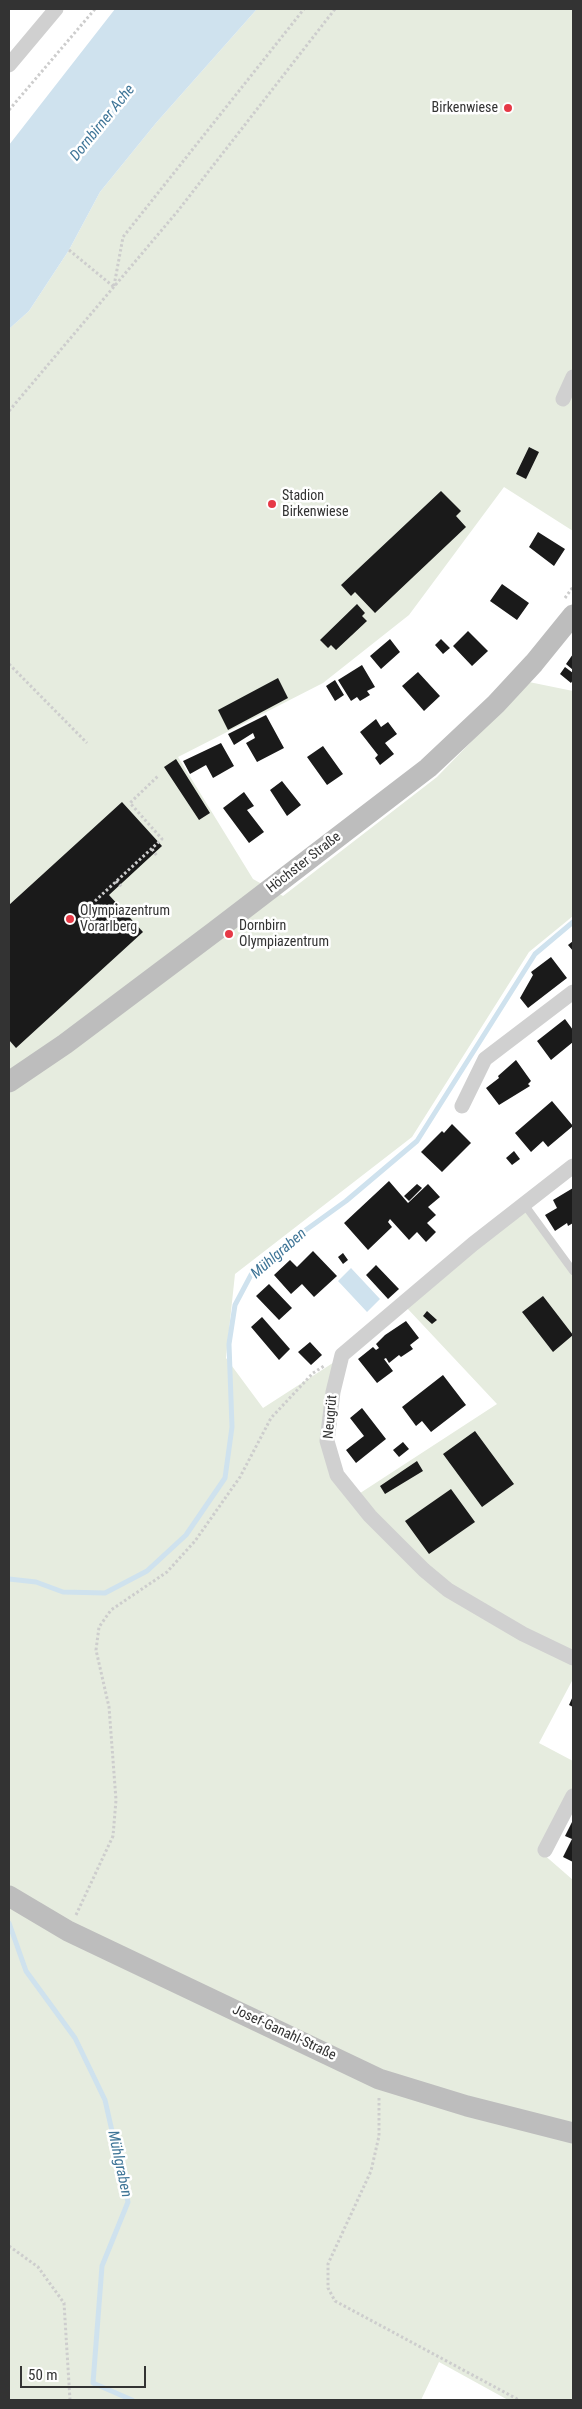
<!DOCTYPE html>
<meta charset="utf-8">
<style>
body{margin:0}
#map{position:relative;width:582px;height:2409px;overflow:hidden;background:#fff;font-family:"Roboto Condensed",sans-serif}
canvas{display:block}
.frame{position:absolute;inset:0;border:10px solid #333;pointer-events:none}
.scale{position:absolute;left:20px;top:2366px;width:126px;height:22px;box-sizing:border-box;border:2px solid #333;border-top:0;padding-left:6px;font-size:15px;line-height:18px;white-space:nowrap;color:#333;-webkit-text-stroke:4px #fff;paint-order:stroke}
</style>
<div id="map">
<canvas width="582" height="2409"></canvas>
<div class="frame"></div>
<div class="scale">50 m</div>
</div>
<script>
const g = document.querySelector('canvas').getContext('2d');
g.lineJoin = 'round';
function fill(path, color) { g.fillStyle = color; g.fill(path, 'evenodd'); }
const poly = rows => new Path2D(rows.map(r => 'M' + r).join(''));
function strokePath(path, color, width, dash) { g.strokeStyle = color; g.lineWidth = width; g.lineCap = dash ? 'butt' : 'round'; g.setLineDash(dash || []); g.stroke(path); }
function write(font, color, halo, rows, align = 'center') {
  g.font = font + ' "Roboto Condensed",sans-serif'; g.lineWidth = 5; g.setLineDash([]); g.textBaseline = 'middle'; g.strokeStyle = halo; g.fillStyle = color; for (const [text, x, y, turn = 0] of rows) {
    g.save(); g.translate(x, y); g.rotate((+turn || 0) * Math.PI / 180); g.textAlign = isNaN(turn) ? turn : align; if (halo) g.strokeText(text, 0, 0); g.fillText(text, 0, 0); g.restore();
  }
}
fill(poly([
 [257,9,573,9,573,531,504,487,409,615,323,683,178,757,253,879,283,896,437,777,529,682,573,691,573,916,529,952,412,1137,235,1274,226,1358,263,1408,339,1359,325,1441,351,1499,497,1404,406,1307,525,1209,573,1274,573,1679,539,1743,573,1761,573,1793,542,1853,573,1880,573,2400,508,2400,439,2362,421,2400,9,2400,9,329,29,311,69,250,100,192,156,123]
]), '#e6ecdf');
fill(poly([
 [115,9,257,9,156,123,100,192,69,250,29,311,9,329,9,145],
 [351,1268,380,1299,367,1312,338,1281]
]), '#cfe2ee');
strokePath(poly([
 [9,1579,36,1582,63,1592,105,1593,147,1571,186,1535,225,1478,232,1427,229,1344,235,1305,252,1273,285,1245,346,1201,417,1141,535,954,573,922],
 [9,1923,26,1971,75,2038,105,2100,128,2202,102,2266,93,2383,132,2400]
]), '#cfe2ee', 5);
fill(poly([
 [529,447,539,452,526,479,516,474],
 [441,491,461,511,456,516,466,527,375,613,355,592,351,596,341,585],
 [538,532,565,549,554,566,529,547],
 [502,584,529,603,517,620,490,601],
 [357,604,365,613,362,616,367,621,336,650,331,645,328,648,320,640],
 [468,631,488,651,472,666,453,646],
 [390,639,400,652,381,669,370,656],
 [441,639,450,648,443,654,435,645],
 [573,654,573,670,566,664],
 [362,665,375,687,367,691,370,695,360,701,357,697,351,701,338,680],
 [565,667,573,673,573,680,571,683,560,674],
 [418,672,440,696,424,711,402,686],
 [278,678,288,698,228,730,218,710],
 [335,680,344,695,335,701,326,686],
 [266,715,284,748,257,762,246,743,255,738,253,733,234,745,228,734],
 [376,719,381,727,388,722,397,734,385,743,394,754,380,765,375,758,378,755,360,732],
 [221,743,234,766,213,778,206,765,190,774,183,761],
 [323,746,343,774,327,785,307,757],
 [176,759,210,813,199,820,164,767],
 [282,781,301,805,287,816,270,790],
 [244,792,254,806,247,810,264,832,249,843,223,808],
 [122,802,162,846,109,895,143,932,16,1048,9,1040,9,905],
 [573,941,573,951,568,945],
 [551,957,567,978,528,1008,520,998,533,975,531,972],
 [565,1019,573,1030,573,1042,551,1060,537,1041],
 [516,1060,531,1081,528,1084,530,1086,499,1105,486,1088,499,1078,498,1076],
 [552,1101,573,1126,548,1147,543,1141,531,1152,515,1133],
 [452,1124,471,1143,442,1172,421,1152,442,1131,444,1133],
 [514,1151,520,1159,512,1165,506,1158],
 [389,1181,408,1203,428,1184,440,1197,428,1207,436,1215,427,1223,436,1232,426,1242,417,1232,409,1240,390,1219,388,1222,392,1227,368,1250,344,1223],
 [417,1184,422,1188,409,1201,404,1196],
 [573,1188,573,1223,568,1226,567,1223,555,1231,545,1215,557,1208,553,1200],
 [313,1251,337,1276,314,1297,302,1284,291,1294,274,1275,290,1260,297,1267],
 [343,1253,348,1260,343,1264,338,1257],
 [376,1265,399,1289,388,1299,366,1275],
 [269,1284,292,1308,279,1320,256,1296],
 [543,1296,573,1335,553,1352,522,1312],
 [427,1311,437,1320,432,1324,423,1316],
 [262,1317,290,1349,279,1360,251,1327],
 [406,1321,419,1338,410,1345,413,1349,401,1357,399,1355,389,1363,386,1358,384,1359,393,1371,377,1383,358,1359,373,1347,376,1350,379,1348,376,1344,385,1335],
 [310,1342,322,1355,311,1365,298,1352],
 [443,1375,466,1405,431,1432,422,1421,416,1426,402,1407],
 [362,1408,386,1439,356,1463,346,1450,364,1436,350,1418],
 [475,1431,514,1484,482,1507,443,1454],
 [403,1442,409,1449,399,1457,393,1450],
 [417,1461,423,1471,385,1494,380,1486],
 [451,1489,475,1522,429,1554,405,1521],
 [573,1696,573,1707,569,1705],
 [573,1820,573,1862,563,1857,572,1839,565,1836]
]), '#1a1a1a');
strokePath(poly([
 [9,110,95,9],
 [69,250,114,287],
 [114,286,123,237,304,9],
 [9,411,177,212,335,9],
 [565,598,573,587],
 [9,664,87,743],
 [152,849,157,856],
 [116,881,123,888],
 [95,901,162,839,130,803,158,776],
 [76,1915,113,1836,116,1800,109,1707,96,1650,99,1627,111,1610,167,1572,195,1541,240,1477,271,1418,313,1373,324,1366],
 [379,2098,379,2136,371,2171,328,2264,328,2288,335,2301,519,2400],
 [9,2246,38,2267,64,2303,70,2400]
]), '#cdcdcd', 3, [2.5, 2.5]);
strokePath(poly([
 [524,1204,573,1271]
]), '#d0d0d0', 8);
strokePath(poly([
 [9,65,56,9],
 [563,399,573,377],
 [462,1106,485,1059,573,992],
 [573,1166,473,1244,342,1355,333,1392,327,1441,337,1475,370,1516,424,1570,448,1590,523,1634,573,1658],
 [545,1850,573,1796]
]), '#d0d0d0', 15);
strokePath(poly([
 [9,1082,65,1044,214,932,428,768,496,704,534,663,573,615],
 [9,1896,68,1931,379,2079,467,2106,573,2133]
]), '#bdbdbd', 21);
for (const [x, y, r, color] of [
 [508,108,5,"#e63946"],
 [272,504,5,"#e63946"],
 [70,919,5,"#e63946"],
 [229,934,5,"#e63946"]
]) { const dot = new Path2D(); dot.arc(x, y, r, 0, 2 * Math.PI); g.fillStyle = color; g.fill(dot); strokePath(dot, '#fff', 2); }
write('14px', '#333', '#fff', [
 ["Birkenwiese",498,108,"right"],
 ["Stadion",282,496],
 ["Birkenwiese",282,512],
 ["Olympiazentrum",80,911],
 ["Vorarlberg",80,927],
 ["Dornbirn",239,926],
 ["Olympiazentrum",239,942]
], 'left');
write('14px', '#333', '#fff', [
 ["Höchster Straße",304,863,-38],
 ["Neugrüt",331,1417,-85],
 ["Josef-Ganahl-Straße",284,2033,25]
]);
write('italic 15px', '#3f7597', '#fff', [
 ["Dornbirner Ache",103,123,-51],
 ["Mühlgraben",279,1254,-41],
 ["Mühlgraben",119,2164,78]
]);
</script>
